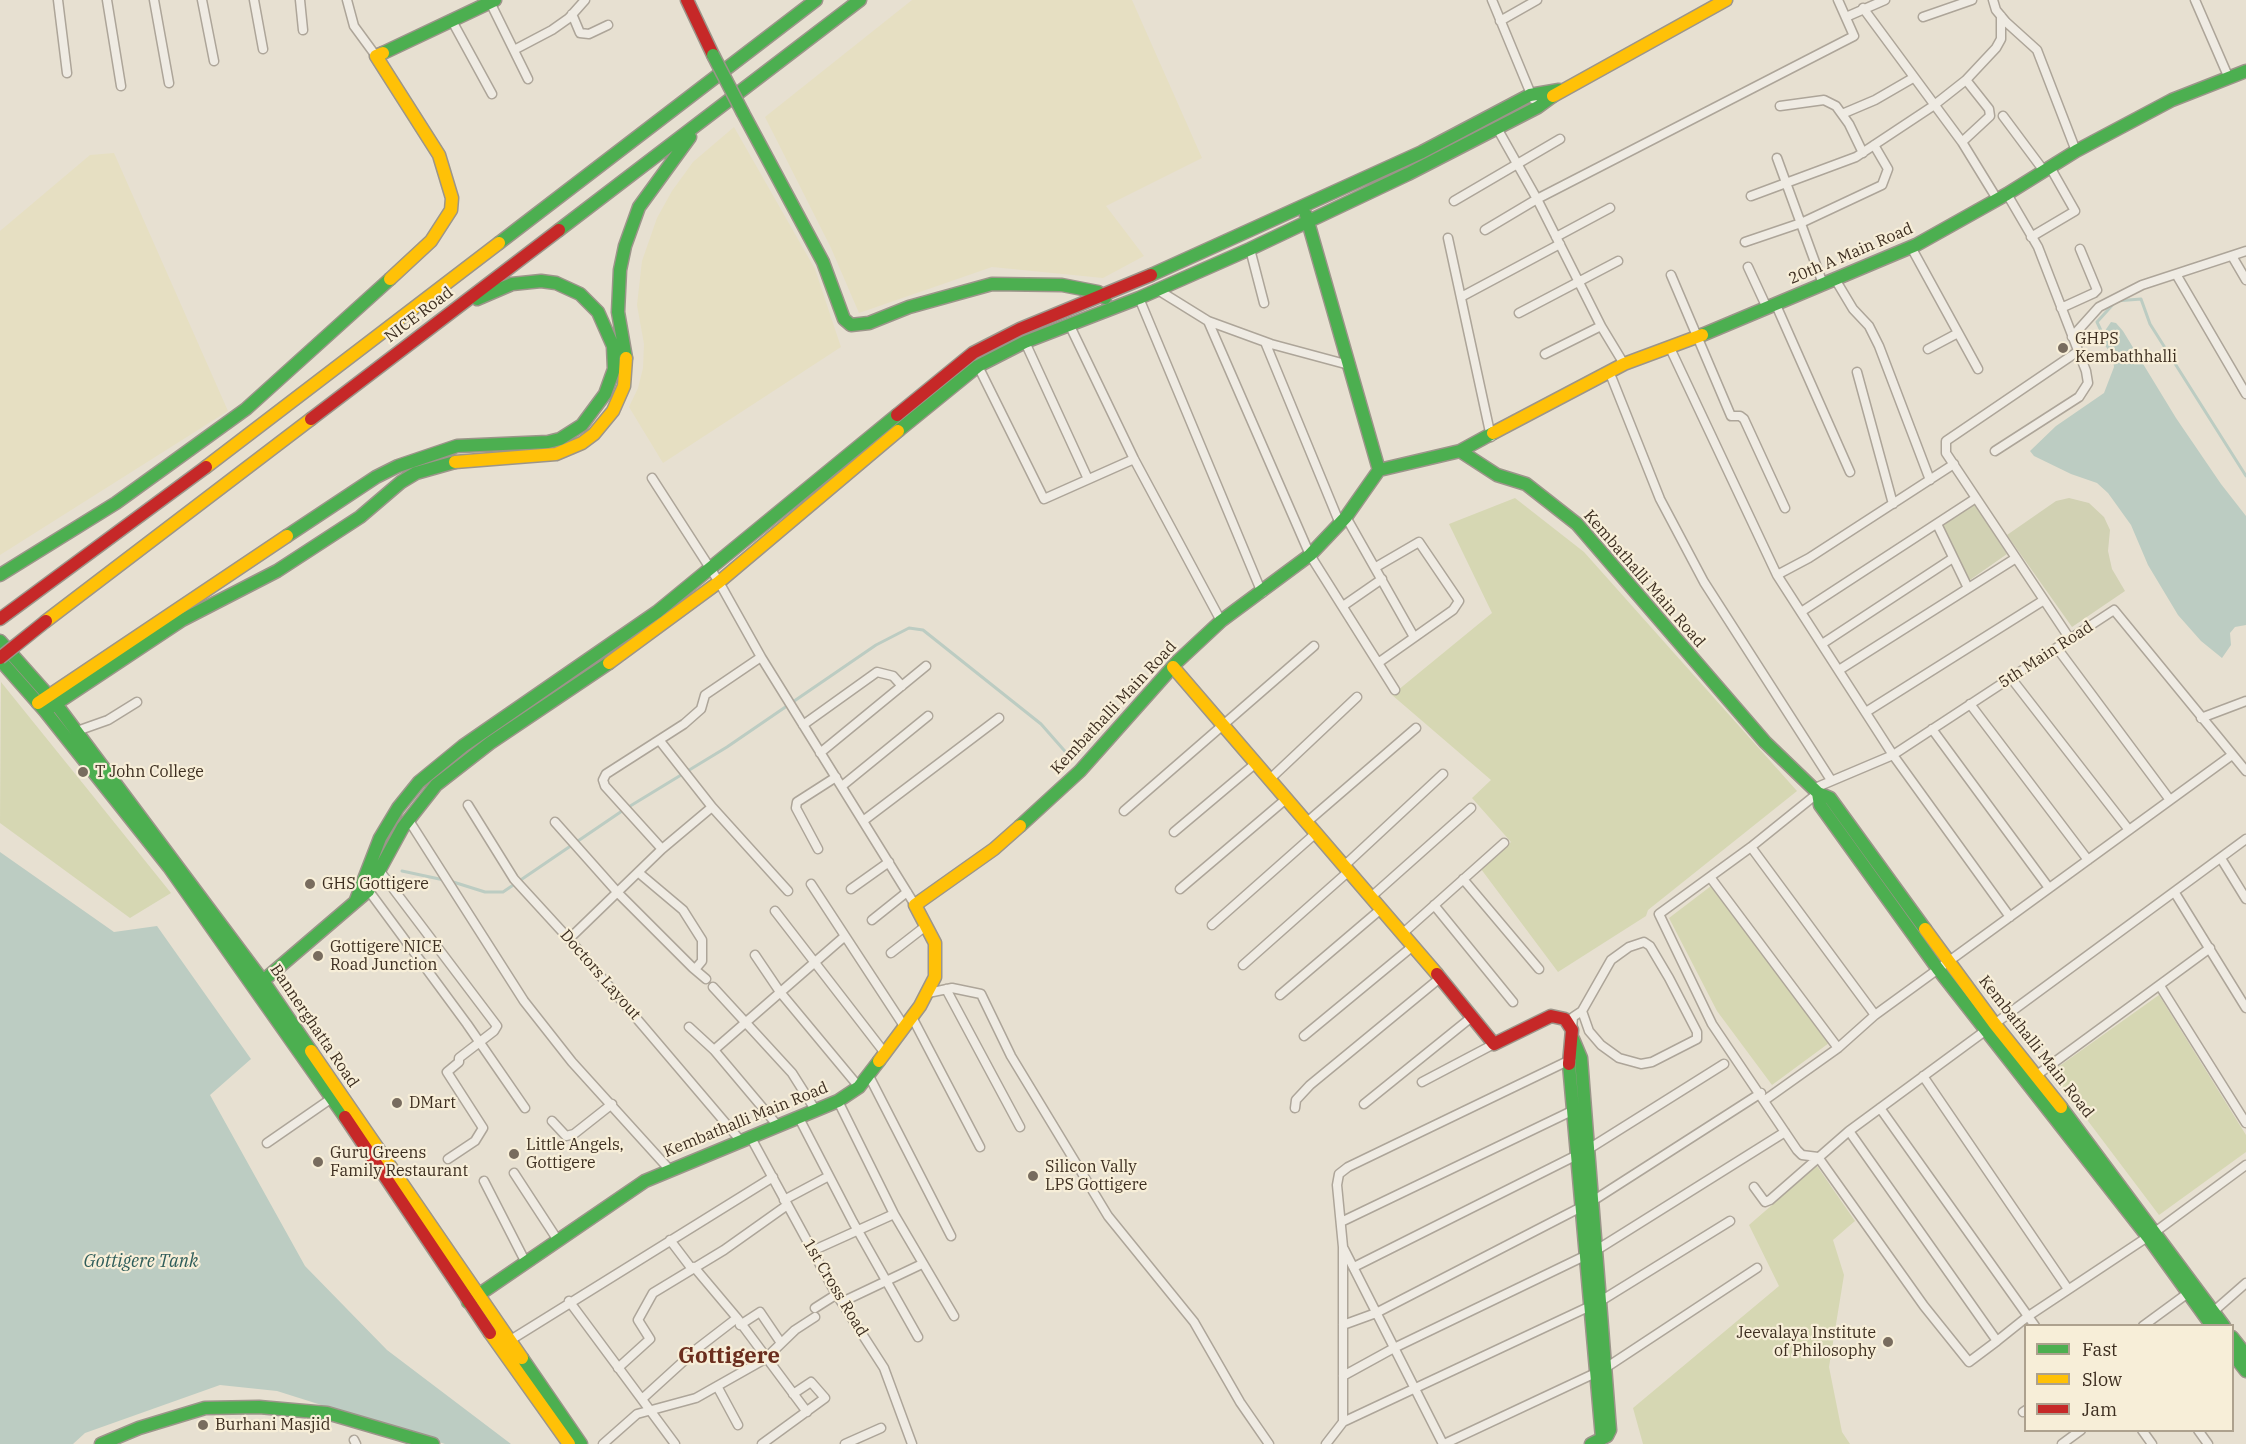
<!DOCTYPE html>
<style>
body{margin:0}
#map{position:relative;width:2246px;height:1444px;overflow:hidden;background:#e7e0d1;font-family:"IBM Plex Serif",serif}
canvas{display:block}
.legend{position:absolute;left:2024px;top:1324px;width:210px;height:108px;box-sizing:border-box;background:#f7eed8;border:2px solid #ada18e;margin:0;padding:8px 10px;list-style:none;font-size:18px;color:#3d2e20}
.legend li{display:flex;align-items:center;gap:12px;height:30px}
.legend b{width:30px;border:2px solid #ada18e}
</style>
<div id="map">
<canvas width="2246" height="1444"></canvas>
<ul class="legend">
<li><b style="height:8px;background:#4caf50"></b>Fast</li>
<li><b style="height:8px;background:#ffc107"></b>Slow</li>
<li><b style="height:8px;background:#c62828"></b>Jam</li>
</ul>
</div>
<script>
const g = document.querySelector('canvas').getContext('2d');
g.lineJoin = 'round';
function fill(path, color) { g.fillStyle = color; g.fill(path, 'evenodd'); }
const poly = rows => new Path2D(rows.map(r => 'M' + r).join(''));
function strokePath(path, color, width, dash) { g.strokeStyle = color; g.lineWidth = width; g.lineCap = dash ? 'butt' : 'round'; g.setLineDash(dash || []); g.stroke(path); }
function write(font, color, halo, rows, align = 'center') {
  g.font = font + ' "IBM Plex Serif",serif'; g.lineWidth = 4.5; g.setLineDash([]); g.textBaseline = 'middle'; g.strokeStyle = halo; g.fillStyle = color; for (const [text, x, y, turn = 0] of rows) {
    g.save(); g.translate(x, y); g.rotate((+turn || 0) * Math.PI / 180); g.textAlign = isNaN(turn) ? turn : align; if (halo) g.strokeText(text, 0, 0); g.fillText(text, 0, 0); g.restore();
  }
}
fill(poly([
 [912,0,1132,0,1202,158,1106,206,1144,256,1103,278,992,267,859,313,831,248,765,117],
 [734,127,815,269,841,347,663,463,629,407,638,388,643,368,644,344,637,305,642,261,657,218,672,191,693,162],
 [114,153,228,411,0,555,0,231,90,155]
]), '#e6dfc2');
fill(poly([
 [1515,498,1584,552,1797,791,1648,910,1646,916,1558,972,1481,869,1511,842,1472,798,1491,780,1392,695,1492,613,1449,524],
 [1,682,93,796,171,893,130,918,0,823],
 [1711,886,1829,1043,1772,1085,1717,1011,1669,918],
 [2159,995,2246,1135,2246,1152,2159,1215,2051,1072],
 [1817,1166,1855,1221,1833,1240,1844,1275,1829,1367,1842,1432,1850,1444,1643,1444,1633,1408,1779,1286,1749,1225]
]), '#d6d7b3');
fill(poly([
 [2069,498,2089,503,2104,517,2110,530,2108,551,2112,569,2125,591,2072,627,2007,535,2056,501],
 [1974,503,2007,554,1967,582,1942,524]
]), '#d1d1b3');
fill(poly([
 [2111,322,2116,323,2123,331,2176,418,2221,484,2246,516,2246,625,2235,627,2230,633,2231,645,2222,658,2201,641,2178,615,2148,565,2131,525,2108,493,2097,483,2071,474,2034,456,2030,451,2056,426,2104,393,2114,367,2113,357,2100,338],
 [0,852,114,932,157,926,251,1059,210,1095,305,1266,387,1350,511,1444,445,1444,277,1391,220,1385,85,1433,73,1444,0,1444]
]), '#bcccc2');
strokePath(poly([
 [2103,335,2097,322,2116,301,2141,299,2150,324,2246,476],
 [402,871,444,880],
 [450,881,485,892,503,892,622,811,727,747,876,645,909,628,923,630,1041,724,1070,757]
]), '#bcccc2', 3);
const street = poly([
 [58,0,67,73],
 [107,0,121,86],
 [154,0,169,83],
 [202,0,214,61],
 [254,0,263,49],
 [300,0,303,30],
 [347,0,354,26,376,56],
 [1492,0,1533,99],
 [1993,0,1996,10,2006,22,2037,50,2076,151],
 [2195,0,2228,76],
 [490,2,528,79],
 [1863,8,1962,142,1997,199],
 [572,14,580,33,589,34,608,25],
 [1846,17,1885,0],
 [1923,17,1972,0],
 [451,19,492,94],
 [1500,21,1537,0],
 [514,50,552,30,569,18,585,0],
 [1780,106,1824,100,1836,106,1849,124,1863,153],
 [1842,114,1875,100,1913,78],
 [2003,116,2044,171],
 [1497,128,1537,199,1601,326,1624,364],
 [1962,142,1990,116,1989,109,1966,80],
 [1777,158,1823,284],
 [1751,196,1856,157,1933,106,1966,80,1996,48,2001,39,2001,16],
 [1454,201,1560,139],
 [1485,230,1537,199,1854,36,1838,0],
 [1556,237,1610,208],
 [2031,237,2075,211,2050,167],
 [1448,238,1491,437],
 [1745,242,1801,223,1882,185,1888,169,1874,145],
 [1911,247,1978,369],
 [1250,249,1264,303],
 [2232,256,2246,280],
 [1748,267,1767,308],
 [2176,274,2246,394],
 [1671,275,1731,416,1740,416,1744,419,1785,508],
 [1835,279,1853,309,1869,326,1879,346,1930,480],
 [1158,290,1208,321,1271,344,1349,365],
 [1461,297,1560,244],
 [1139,298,1262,593],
 [1776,305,1850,472],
 [2061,308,2094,293,2097,290,2080,249],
 [1519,313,1618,261],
 [1208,321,1310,555,1395,690],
 [1070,326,1134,459,1221,621],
 [2072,337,2099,307,2142,285,2246,251],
 [1025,342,1088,479],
 [1265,342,1340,524],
 [1670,348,1777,575,1893,755,2010,917],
 [1928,349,1958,333],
 [1545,354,1601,326],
 [978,366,1044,499,1134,459],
 [1609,371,1660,499,1704,582,1831,780],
 [1857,372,1893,504],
 [1995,451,2079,397,2088,383,2086,371,2038,247,2007,194],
 [652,478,719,582,761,657],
 [1346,517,1414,637],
 [1937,524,1968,588],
 [1376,567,1419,542,1459,601,1453,610,1378,663],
 [1777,575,1809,558,1954,464],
 [1343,606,1382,579],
 [1801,612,1976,498],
 [2070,639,1946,453,1946,441,2077,352],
 [1822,644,1953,558],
 [2057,648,2170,800],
 [1839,670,2016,558],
 [2011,678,2129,830],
 [1970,704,2088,860],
 [1866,712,2044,600],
 [2201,718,2246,701],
 [803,725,877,672,893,676,902,686],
 [1932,729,2049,888],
 [77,731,108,720,137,702],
 [820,753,926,666],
 [1270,779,1357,697],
 [842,786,928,716],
 [1815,788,1893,755,2114,610,2246,771],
 [468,805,514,879,569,939,740,1140],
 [712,807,788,891],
 [1124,811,1314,646],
 [408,819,524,1001,572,1062,669,1169],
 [863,821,999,718],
 [555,822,619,894,693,968,697,967,702,961,702,940,683,910,639,873],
 [1307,822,1416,728],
 [1174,832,1256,763],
 [1751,847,1875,1015],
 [662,849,605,786,603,780,606,774,684,724,701,709,705,695,761,657,915,905],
 [818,849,796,808,797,802,836,777],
 [2222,860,2246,899],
 [1344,866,1443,774],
 [379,870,497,1026,494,1031,459,1058,459,1062,447,1072,483,1128,475,1141,448,1159],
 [1710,877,1838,1048],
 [1463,879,1539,969],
 [811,884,904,1026],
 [366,887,467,1024,525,1108],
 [851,889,889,862],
 [1180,889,1286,799],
 [2175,893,2246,1008],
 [1371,897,1471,808],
 [1434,905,1513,1002],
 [775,911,884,1052],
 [872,920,907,892],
 [1212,925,1316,833],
 [1402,934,1504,843],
 [569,939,662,849,712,807,660,741],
 [891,953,927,925],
 [755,955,780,992,859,1087],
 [1243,965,1349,871],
 [693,968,706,979],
 [2160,986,2246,1123],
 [713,987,792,1073,816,1111],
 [946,989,1020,1127],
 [928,993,952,988,981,994,1011,1056,1108,1216,1194,1322,1240,1402,1269,1444],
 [1280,995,1381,909],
 [912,1017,980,1147],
 [689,1027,714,1050,778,1126],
 [1572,1029,1573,1017,1582,1011,1611,960,1629,947,1644,942,1650,946,1669,978,1697,1032,1697,1039,1652,1062,1641,1064,1619,1058,1601,1045,1589,1031,1582,1011],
 [1304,1036,1413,946],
 [714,1050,845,936],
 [868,1074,951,1236],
 [2037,1075,2210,948],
 [1923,1076,2068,1289],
 [1422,1082,1494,1044],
 [1765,1100,1838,1048,1875,1015,2232,755],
 [838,1101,894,1214,954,1316],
 [1364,1104,1473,1016],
 [1295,1108,1296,1100,1310,1085,1440,978],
 [1880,1108,2035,1326],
 [799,1118,853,1222,918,1337],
 [552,1121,566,1136,574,1134,612,1104],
 [1849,1131,1997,1341,2027,1317,2155,1232,2246,1165],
 [750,1136,835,1292,884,1368,912,1444],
 [267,1143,332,1098],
 [1818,1157,1802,1155,1797,1150,1712,1024,1659,914,1751,847,1818,793],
 [1818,1157,1924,1306,1969,1362,1997,1341],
 [514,1173,557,1239],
 [484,1181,525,1261],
 [1754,1187,1765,1202,1770,1200,1849,1131,2246,839],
 [784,1200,829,1176],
 [1341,1222,1576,1109],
 [670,1240,692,1269],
 [1344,1249,1443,1444],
 [812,1251,894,1214],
 [694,1267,737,1318],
 [1354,1267,1587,1150,1724,1064],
 [569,1301,675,1444],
 [842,1302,922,1264],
 [815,1308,837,1294],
 [2214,1311,2246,1283],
 [740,1325,760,1312,781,1343],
 [1343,1325,1376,1313,1591,1202,1761,1093],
 [2143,1326,2188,1293],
 [509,1341,773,1177],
 [618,1368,650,1339,638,1320,653,1293,724,1250,786,1206],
 [1343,1376,1394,1348,1595,1251,1785,1132],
 [717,1386,738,1425],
 [642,1399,698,1348,737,1318,807,1412],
 [2023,1412,2026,1410],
 [1343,1422,1599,1302,1730,1221],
 [2142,1430,2152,1444],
 [2198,1430,2208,1444],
 [354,1440,356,1444],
 [603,1444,637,1414,696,1398,765,1359,795,1330,815,1317],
 [762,1444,825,1398,811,1382,793,1394],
 [845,1444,881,1428],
 [1326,1444,1343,1422,1343,1247,1337,1185,1339,1174,1348,1167,1572,1059],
 [1444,1444,1604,1369,1757,1268],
 [2062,1444,2081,1430]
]);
const fast = poly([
 [383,53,495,0],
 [743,113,823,262,844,319,851,325,869,323,909,307,992,284,1062,285,1098,292,1105,298],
 [1306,215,1379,470],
 [559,230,860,0],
 [499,243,816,0],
 [1151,275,1422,152,1530,95,1559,90],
 [1702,335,1916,245,2007,194,2076,151,2172,100,2246,71],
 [626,358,618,312,620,270,625,246,639,207,690,137],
 [898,431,978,366,1025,342,1139,298,1250,249,1408,174,1538,107,1553,96],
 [1460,451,1497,475,1526,484,1577,524,1765,742,1818,793,1830,798,1925,929],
 [287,536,376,477,398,466,457,446,548,442,560,439,582,425,605,394,614,369,613,346,598,312,580,294,556,283,541,281,512,284,477,299],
 [0,575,116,503,246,409,390,279],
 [0,641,56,704,263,981,311,1051],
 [0,660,45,711,169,867,345,1117],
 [45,711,182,620,277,571,360,517,401,482,416,473,455,462],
 [1818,793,1820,805,1938,969,2148,1237,2212,1326],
 [1020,826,1080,771,1177,662,1221,621,1310,555,1346,517,1379,470,1460,451,1493,433],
 [356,900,380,838,398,808,419,782,463,746,657,612,897,415],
 [257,986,368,891,403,827,436,785,490,743,609,663],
 [1573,1039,1581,1058,1610,1430,1607,1436,1591,1444],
 [1569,1064,1602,1438],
 [2061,1107,2224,1326],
 [468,1302,645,1181,838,1101,859,1087,879,1061],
 [2232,1337,2246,1355],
 [2232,1353,2246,1371],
 [522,1358,581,1444],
 [101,1444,139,1428,205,1408,259,1407,327,1413,433,1444]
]);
const slow = poly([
 [383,53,376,56,439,155,452,198,451,210,431,241,390,279],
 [1553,96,1726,0],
 [1493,433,1624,364,1702,335],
 [455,462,556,454,582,443,594,434,613,411,624,386,626,358],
 [206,467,499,243],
 [46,621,311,419],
 [609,663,719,582,898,431],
 [1173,667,1437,974],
 [38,703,287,536],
 [1925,929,1994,1023,2061,1107],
 [311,1051,522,1358],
 [879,1061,920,1006,935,977,935,943,915,905,994,849,1020,826],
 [490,1333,569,1444]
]);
const jam = poly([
 [687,0,713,55],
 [897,415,973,353,1020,329,1151,275],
 [311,419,559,230],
 [0,619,206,467],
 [1437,974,1494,1044,1551,1016,1565,1019,1572,1030,1569,1064],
 [345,1117,490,1333]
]);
strokePath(street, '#ada599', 11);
strokePath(fast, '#9c958a', 15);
strokePath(slow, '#9c958a', 15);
strokePath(jam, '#9c958a', 15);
strokePath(street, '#efebe3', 8);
strokePath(fast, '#4caf50', 12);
strokePath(slow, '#ffc107', 12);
strokePath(jam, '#c62828', 12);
const fastBridge = poly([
 [713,55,743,113]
]);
const jamBridge = poly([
 [0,658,46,621]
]);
strokePath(fastBridge, '#9c958a', 15, []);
strokePath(jamBridge, '#9c958a', 15, []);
strokePath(fastBridge, '#4caf50', 12);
strokePath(jamBridge, '#c62828', 12);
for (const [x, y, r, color] of [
 [2063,348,6,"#786c5e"],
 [83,772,6,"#786c5e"],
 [310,884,6,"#786c5e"],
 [318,956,6,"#786c5e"],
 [397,1103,6,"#786c5e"],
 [514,1154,6,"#786c5e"],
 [318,1162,6,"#786c5e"],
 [1033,1176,6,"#786c5e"],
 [1888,1342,6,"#786c5e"],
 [203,1425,6,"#786c5e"]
]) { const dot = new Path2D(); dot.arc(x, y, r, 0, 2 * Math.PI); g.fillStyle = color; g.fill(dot); strokePath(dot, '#f7eed8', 2); }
write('16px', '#3d2e20', '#f7eed8', [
 ["20th A Main Road",1851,254,-23],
 ["NICE Road",419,315,-37],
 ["Kembathalli Main Road",1644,579,49],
 ["5th Main Road",2046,655,-33],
 ["Kembathalli Main Road",1114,708,-47],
 ["Doctors Layout",600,975,49],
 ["Bannerghatta Road",314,1026,56],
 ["Kembathalli Main Road",2036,1047,52],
 ["Kembathalli Main Road",746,1120,-22],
 ["1st Cross Road",835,1288,59]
]);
write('16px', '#3d2e20', '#f7eed8', [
 ["GHPS",2075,339],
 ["Kembathhalli",2075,357],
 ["T John College",95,772],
 ["GHS Gottigere",322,884],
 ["Gottigere NICE",330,947],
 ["Road Junction",330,965],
 ["DMart",409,1103],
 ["Little Angels,",526,1145],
 ["Gottigere",526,1163],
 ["Guru Greens",330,1153],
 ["Family Restaurant",330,1171],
 ["Silicon Vally",1045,1167],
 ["LPS Gottigere",1045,1185],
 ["Jeevalaya Institute",1876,1333,"right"],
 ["of Philosophy",1876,1351,"right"],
 ["Burhani Masjid",215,1425]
], 'left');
write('italic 18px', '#2f5d5a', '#f7eed8', [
 ["Gottigere Tank",141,1262]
]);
write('bold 22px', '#6b2e1e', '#f7eed8', [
 ["Gottigere",729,1357]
]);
</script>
